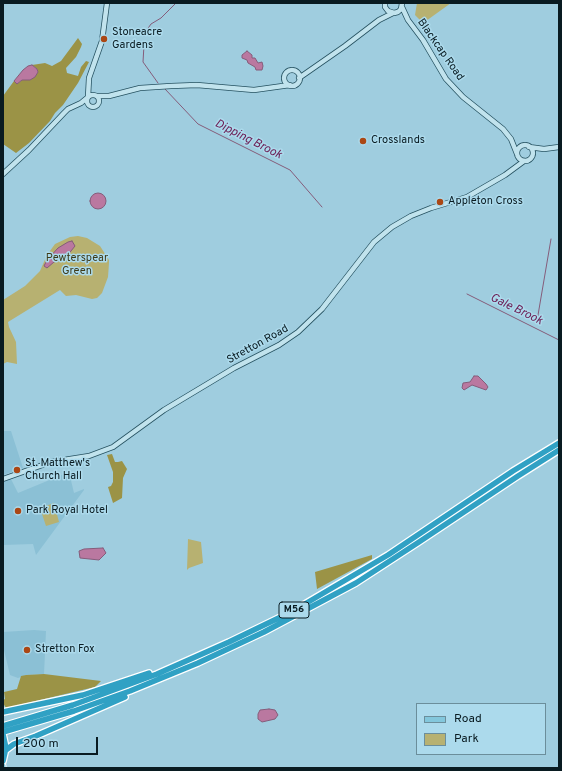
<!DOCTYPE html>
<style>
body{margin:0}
#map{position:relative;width:562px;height:771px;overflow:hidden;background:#9fcddf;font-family:Overpass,sans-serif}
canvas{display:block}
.frame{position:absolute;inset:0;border:4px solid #091b21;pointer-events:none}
.legend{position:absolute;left:416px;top:703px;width:130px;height:52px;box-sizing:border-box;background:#acdaec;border:1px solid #6b8e9b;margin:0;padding:5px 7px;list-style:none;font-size:12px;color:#091b21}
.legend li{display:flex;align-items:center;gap:8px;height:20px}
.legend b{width:20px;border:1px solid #6b8e9b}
.scale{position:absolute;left:16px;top:737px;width:82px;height:18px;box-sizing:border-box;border:2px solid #091b21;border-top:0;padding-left:5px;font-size:12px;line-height:14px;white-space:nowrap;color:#091b21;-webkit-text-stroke:3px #acdaec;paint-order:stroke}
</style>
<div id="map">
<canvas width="562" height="771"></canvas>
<div class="frame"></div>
<ul class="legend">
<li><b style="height:5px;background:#83c7dc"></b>Road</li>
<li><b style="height:11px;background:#b7b171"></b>Park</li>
</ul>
<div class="scale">200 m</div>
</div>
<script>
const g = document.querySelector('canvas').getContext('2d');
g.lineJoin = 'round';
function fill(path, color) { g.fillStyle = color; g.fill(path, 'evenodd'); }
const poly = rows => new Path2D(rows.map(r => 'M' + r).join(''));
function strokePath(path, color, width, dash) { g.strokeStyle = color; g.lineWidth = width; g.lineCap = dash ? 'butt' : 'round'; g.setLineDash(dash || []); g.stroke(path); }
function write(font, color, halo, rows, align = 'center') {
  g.font = font + ' Overpass,sans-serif'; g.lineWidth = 3; g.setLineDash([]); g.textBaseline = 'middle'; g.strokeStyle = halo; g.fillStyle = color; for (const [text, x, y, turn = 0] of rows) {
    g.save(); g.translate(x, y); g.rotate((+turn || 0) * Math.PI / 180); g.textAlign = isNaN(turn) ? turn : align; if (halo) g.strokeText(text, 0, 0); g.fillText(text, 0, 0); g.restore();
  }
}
fill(poly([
 [3,431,11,431,23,468,3,475],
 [69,472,74,493,84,489,84,490,36,555,33,544,3,545,3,481,11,479,18,493],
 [34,630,46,631,44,674,26,675,18,678,10,675,3,646,3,632]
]), '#8bc0d5');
fill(poly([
 [417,3,451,3,419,26,417,23,421,21,415,15],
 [78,236,87,238,100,246,109,260,109,263,108,277,102,293,97,298,92,299,76,295,66,296,60,290,8,322,9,327,16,342,17,364,7,362,3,364,3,300,25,286,40,271,47,255,55,244,70,237],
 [54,503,59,522,46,526,40,508],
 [188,539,201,542,203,563,189,568,187,570]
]), '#b7b171');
fill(poly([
 [78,38,82,44,81,47,76,57,66,68,67,73,78,76,81,67,86,61,89,62,78,83,63,105,55,113,50,121,29,143,16,153,3,144,3,96,14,81,17,84,22,80,30,80,38,72,37,69,32,65,45,63,52,66,61,61],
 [112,454,115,462,118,462,122,461,127,469,123,478,122,498,113,503,108,487,111,486,113,482,113,472,107,455],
 [372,555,372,559,317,589,315,572],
 [44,674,101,681,95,687,6,708,3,703,3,700,5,699,4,692,17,689,21,676,26,675]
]), '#9b9346');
const water = poly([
 [247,51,252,55,252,58,255,58,258,63,262,62,263,66,262,70,256,70,255,67,248,63,247,60,242,58,242,55,247,51],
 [32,65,37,69,38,72,35,77,30,80,22,80,17,84,14,81,23,70,28,66,32,65],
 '90 201a8 8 0 1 1 16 0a8 8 0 1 1-16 0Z',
 [72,241,75,246,67,256,54,262,47,268,44,266,47,260,58,248,68,242,72,241],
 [474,376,478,376,486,384,488,387,486,390,472,385,464,390,462,388,463,383,470,382,474,376],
 [103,548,106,553,99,560,80,558,79,551,84,549,103,548],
 [269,709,275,710,278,715,275,719,262,722,258,719,258,714,260,710,269,709]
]);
fill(water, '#ba78a0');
strokePath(water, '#855c7a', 1);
strokePath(poly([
 [144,36,144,34,151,24,161,18,176,3],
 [144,45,143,62,158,83],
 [165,89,198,124,290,170,322,207],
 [467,294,559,340],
 [537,321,551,239]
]), '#855c7a', 1);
const secondary = poly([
 [385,3,385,7,388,11,394,13,398,12,401,9,402,3],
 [402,7,408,20,423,40,446,79,463,97,503,129,511,139,517,154],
 '284 78a8 8 0 1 1 16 0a8 8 0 1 1-16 0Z',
 [299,78,345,46,379,20,393,13],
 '87 101a6 6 0 1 1 12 0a6 6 0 1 1-12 0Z',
 [97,96,109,96,140,88,171,86,197,85,254,90,290,85],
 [88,97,89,78,102,41,107,3],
 '517 153a8 8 0 1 1 16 0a8 8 0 1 1-16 0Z',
 [529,147,544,149,559,147],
 [3,174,29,150,64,113,68,109,81,103,87,98],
 [3,479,51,462,89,456,113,447,164,410,234,368,279,345,298,332,322,309,374,242,392,227,411,216,431,208,467,197,505,175,524,161]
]);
const primary = poly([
 [3,766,3,768]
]);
const highway = poly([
 [3,712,83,695,149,673],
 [3,726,73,705,157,674,229,642,293,611,388,555,513,471,559,443],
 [3,732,74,711,130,691,198,663,264,632,356,583,419,542,518,476,559,450],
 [3,734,6,748,3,761],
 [6,750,14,744,36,736,125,697]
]);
strokePath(secondary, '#255160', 6);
strokePath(primary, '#fff', 7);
strokePath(highway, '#fff', 8);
strokePath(secondary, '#c1e3ed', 4.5);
strokePath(primary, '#83c7dc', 5);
strokePath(highway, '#30a1c4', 5.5);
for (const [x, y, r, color] of [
 [104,39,4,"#ab4714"],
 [363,141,4,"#ab4714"],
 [440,202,4,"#ab4714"],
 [17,470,4,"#ab4714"],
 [18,511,4,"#ab4714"],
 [27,650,4,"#ab4714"]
]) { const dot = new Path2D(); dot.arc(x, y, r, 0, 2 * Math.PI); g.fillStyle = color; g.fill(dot); strokePath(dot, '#acdaec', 1.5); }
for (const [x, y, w] of [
 [294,610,30]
]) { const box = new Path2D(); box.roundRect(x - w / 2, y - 8, w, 16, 3); g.fillStyle = '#acdaec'; g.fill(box); strokePath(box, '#091b21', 1); }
write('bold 10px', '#091b21', null, [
 ["M56",294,610]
]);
write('11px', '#091b21', '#acdaec', [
 ["Stoneacre",112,33],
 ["Gardens",112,46],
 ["Crosslands",371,141],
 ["Appleton Cross",448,202],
 ["St. Matthew's",25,464],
 ["Church Hall",25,477],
 ["Park Royal Hotel",26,511],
 ["Stretton Fox",35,650]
], 'left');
write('11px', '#091b21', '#acdaec', [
 ["Blackcap Road",440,50,55],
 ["Stretton Road",258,345,-29]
]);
write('11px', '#3e3b19', '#acdaec', [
 ["Pewterspear",77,259],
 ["Green",77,272]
]);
write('italic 12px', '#6b1b52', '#acdaec', [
 ["Dipping Brook",248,140,27],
 ["Gale Brook",516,310,26]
]);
</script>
